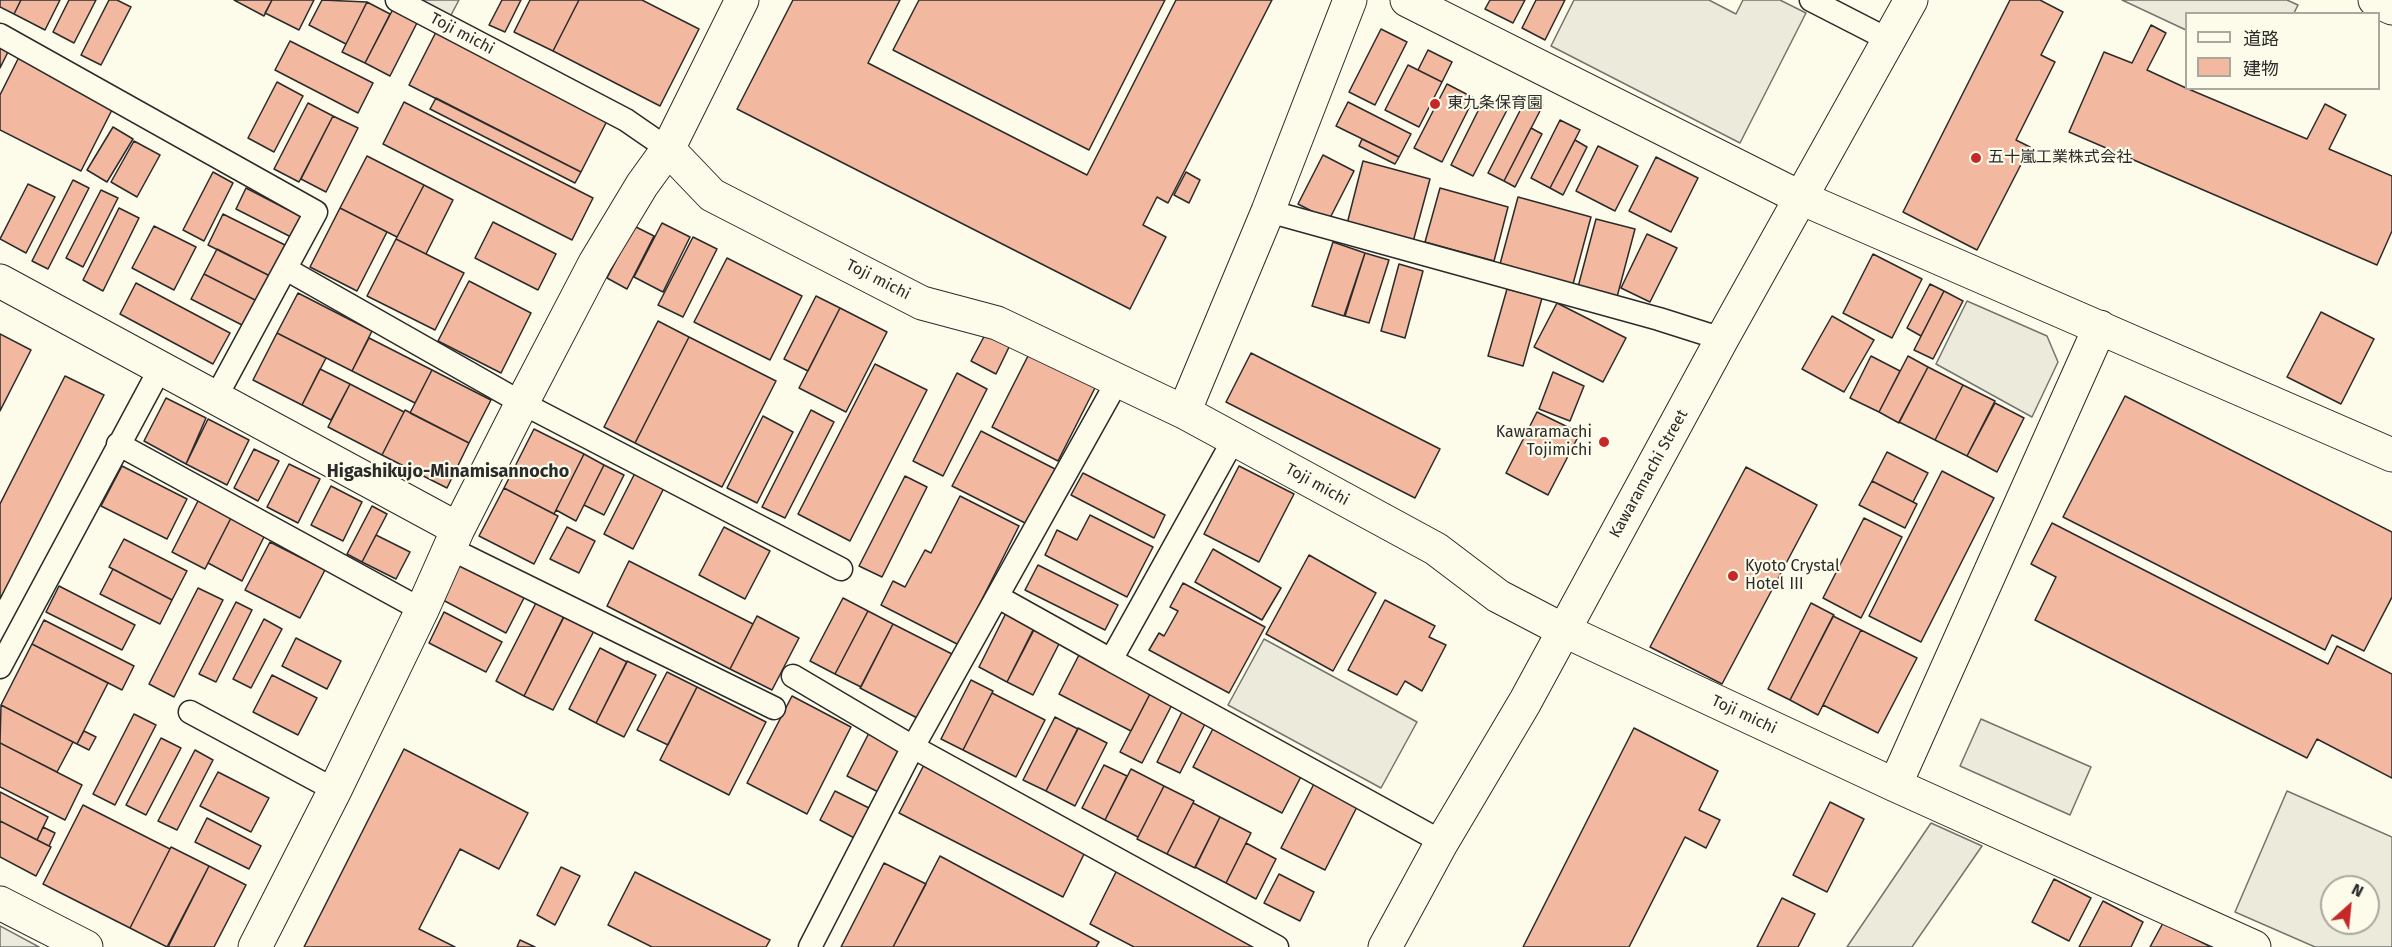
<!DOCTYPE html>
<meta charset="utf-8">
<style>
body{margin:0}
#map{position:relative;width:2392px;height:947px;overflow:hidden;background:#fdfbea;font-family:"Fira Sans","Noto Sans JP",sans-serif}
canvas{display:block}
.legend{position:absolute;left:2185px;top:12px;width:195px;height:78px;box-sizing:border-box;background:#fdfbea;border:2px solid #a9a89e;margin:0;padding:8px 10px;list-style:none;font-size:18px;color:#2b2b2b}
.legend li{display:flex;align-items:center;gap:12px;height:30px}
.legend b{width:30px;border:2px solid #a9a89e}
.north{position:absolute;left:2320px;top:875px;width:60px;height:60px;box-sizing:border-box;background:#fdfbea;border:2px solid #a9a89e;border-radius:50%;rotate:27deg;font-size:16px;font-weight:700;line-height:24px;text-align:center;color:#2b2b2b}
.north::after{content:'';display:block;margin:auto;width:21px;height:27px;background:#c62828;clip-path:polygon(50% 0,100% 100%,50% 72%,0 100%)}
</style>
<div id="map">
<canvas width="2392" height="947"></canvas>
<ul class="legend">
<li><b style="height:8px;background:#fdfbea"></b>道路</li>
<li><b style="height:16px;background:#f2b8a0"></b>建物</li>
</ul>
<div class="north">N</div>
</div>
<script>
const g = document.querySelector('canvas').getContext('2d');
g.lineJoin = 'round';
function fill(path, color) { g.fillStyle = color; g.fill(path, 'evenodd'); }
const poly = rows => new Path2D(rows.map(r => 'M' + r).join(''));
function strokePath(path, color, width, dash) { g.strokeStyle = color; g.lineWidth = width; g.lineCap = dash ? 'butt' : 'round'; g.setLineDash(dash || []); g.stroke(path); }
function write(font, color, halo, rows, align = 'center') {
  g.font = font + ' "Fira Sans","Noto Sans JP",sans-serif'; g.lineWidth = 4.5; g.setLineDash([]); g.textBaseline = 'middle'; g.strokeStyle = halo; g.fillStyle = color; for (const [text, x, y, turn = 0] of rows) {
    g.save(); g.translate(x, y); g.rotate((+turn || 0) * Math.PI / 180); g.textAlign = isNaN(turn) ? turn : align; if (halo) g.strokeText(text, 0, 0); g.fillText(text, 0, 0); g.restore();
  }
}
const green = poly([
 [0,926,39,947,0,947,0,926]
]);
fill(green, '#ecebdb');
strokePath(green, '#74746e', 1.5);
const parking = poly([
 [417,0,459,0,450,17,417,0],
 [1574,0,1709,0,1736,14,1743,0,1780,0,1806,13,1740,143,1551,46,1574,0],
 [2122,0,2287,0,2298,5,2294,13,2186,14,2186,30,2122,0],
 [1967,301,2047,336,2058,362,2032,417,1936,364,1967,301],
 [1264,639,1417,722,1381,788,1228,705,1264,639],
 [1981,719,2091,767,2070,815,1960,766,1981,719],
 [2287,791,2392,837,2392,947,2315,947,2235,912,2287,791],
 [2332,887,2368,887,2368,923,2332,923,2332,887],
 [1931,823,1982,846,1912,947,1847,947,1931,823]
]);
fill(parking, '#eceadb');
strokePath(parking, '#74746e', 1.5);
const building = poly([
 [0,0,21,0,14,14,0,7,0,0],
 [21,0,60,0,45,30,14,14,21,0],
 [69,0,96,0,74,43,53,32,69,0],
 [109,0,117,0,131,7,101,65,81,55,109,0],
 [234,0,272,0,264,16,234,0],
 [272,0,314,0,299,30,265,13,272,0],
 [322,0,367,2,346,44,309,25,322,0],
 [502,0,521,0,505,32,489,25,502,0],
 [530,0,579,0,553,51,514,32,530,0],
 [579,0,642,0,699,29,660,106,553,51,579,0],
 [793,0,900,0,868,63,1087,175,1176,0,1272,0,1168,203,1157,197,1143,225,1166,237,1130,309,737,109,793,0],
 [919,0,1165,0,1089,150,893,50,919,0],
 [1490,0,1525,0,1513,23,1485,9,1490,0],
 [1536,0,1565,0,1545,40,1522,28,1536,0],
 [2010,0,2040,0,2063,12,2041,55,2055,62,2016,140,2030,147,1977,250,1903,212,2010,0],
 [367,2,390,14,365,63,342,52,367,2],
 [393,9,418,21,390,76,365,63,393,9],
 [2151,25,2166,33,2147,70,2186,88,2307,139,2325,104,2346,115,2329,149,2392,176,2392,231,2377,265,2069,132,2104,52,2132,63,2151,25],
 [1381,29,1407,42,1375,105,1349,92,1381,29],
 [436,32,608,119,581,172,409,85,436,32],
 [290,41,373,83,358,113,275,70,290,41],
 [0,42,10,48,0,68,0,42],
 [1428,50,1452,62,1442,82,1418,70,1428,50],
 [21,53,116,102,81,171,0,130,0,95,21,53],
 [1408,65,1442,82,1419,127,1385,110,1408,65],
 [277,82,303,96,274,152,248,138,277,82],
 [1447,84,1474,98,1442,162,1414,148,1447,84],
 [1485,97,1508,108,1473,176,1451,165,1485,97],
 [1527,97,1543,105,1504,181,1488,173,1527,97],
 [436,98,581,172,575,183,430,109,436,98],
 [404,102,593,198,572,240,383,144,404,102],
 [1348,102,1411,134,1399,157,1336,126,1348,102],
 [308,103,333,116,299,182,274,169,308,103],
 [333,116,358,128,326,192,301,179,333,116],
 [1560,120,1580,130,1550,188,1531,178,1560,120],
 [113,127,133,139,107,182,87,170,113,127],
 [1531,128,1542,134,1515,187,1504,181,1531,128],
 [1362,139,1399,157,1395,164,1359,146,1362,139],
 [1575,140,1587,147,1563,195,1550,188,1575,140],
 [134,141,160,155,137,197,111,182,134,141],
 [1598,146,1638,166,1615,211,1576,191,1598,146],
 [1323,155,1354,171,1329,220,1298,204,1323,155],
 [367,156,424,185,397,237,340,208,367,156],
 [1656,157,1698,178,1671,232,1629,211,1656,157],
 [1363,161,1430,179,1413,242,1347,224,1363,161],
 [213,172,233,183,204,241,183,230,213,172],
 [1186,172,1200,180,1189,203,1174,195,1186,172],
 [73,180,89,188,48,269,32,261,73,180],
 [28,184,55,197,26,253,0,239,28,184],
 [424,185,453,200,426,254,396,239,424,185],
 [246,188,304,218,293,238,236,209,246,188],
 [1440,188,1508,207,1494,261,1425,242,1440,188],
 [101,190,118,198,83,267,66,258,101,190],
 [1518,197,1591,217,1573,284,1500,264,1518,197],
 [119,208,139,218,103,291,83,280,119,208],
 [340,208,387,232,357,291,310,267,340,208],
 [223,214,285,245,270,276,208,245,223,214],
 [1596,219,1635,229,1617,297,1578,287,1596,219],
 [493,222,556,254,538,290,475,258,493,222],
 [662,223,690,237,663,292,634,277,662,223],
 [154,226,196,247,174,290,132,268,154,226],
 [634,226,654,236,627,289,607,278,634,226],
 [1647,234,1677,248,1650,302,1621,288,1647,234],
 [693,237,717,249,683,317,658,305,693,237],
 [396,239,464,273,435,330,367,296,396,239],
 [1333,242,1365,253,1344,316,1312,306,1333,242],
 [217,249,270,276,257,301,204,274,217,249],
 [1365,253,1389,260,1369,323,1345,316,1365,253],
 [1873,254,1922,279,1892,338,1843,313,1873,254],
 [727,258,802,296,770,360,694,322,727,258],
 [1399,264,1423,271,1405,338,1381,331,1399,264],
 [204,274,257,301,244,326,191,299,204,274],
 [469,281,531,313,501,373,438,341,469,281],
 [136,283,230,333,213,364,120,314,136,283],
 [1930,284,1944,291,1921,336,1907,328,1930,284],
 [1507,289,1542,298,1523,366,1488,356,1507,289],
 [1944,291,1963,301,1933,359,1914,350,1944,291],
 [298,293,372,331,352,371,277,333,298,293],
 [816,296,840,308,808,371,784,359,816,296],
 [1557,303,1626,338,1603,382,1534,347,1557,303],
 [840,308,887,332,846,412,799,388,840,308],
 [2321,312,2374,339,2341,404,2287,377,2321,312],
 [1832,316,1874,340,1844,392,1802,369,1832,316],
 [658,321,689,337,635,443,604,427,658,321],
 [987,331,1011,343,996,374,971,361,987,331],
 [277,333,326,358,302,405,253,380,277,333],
 [0,334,31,350,0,411,0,334],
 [689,337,776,381,722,487,635,443,689,337],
 [369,338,432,370,415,403,352,371,369,338],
 [1031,350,1097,384,1058,461,992,427,1031,350],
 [1251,353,1440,449,1415,498,1226,402,1251,353],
 [1871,356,1900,371,1879,412,1850,398,1871,356],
 [1908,356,1928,367,1899,423,1879,412,1908,356],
 [875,364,927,390,850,541,798,514,875,364],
 [1928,367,1963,385,1935,440,1899,422,1928,367],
 [320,369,350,384,331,420,302,405,320,369],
 [432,370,491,400,469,443,410,413,432,370],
 [1553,372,1584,386,1570,421,1539,409,1553,372],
 [957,373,987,389,943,476,913,461,957,373],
 [65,376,104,395,0,599,0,504,65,376],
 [350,384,404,412,382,455,328,427,350,384],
 [1963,385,1995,401,1967,456,1935,440,1963,385],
 [2125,396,2392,532,2392,597,2364,651,2332,635,2325,650,2063,517,2125,396],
 [166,398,206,418,186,464,144,441,166,398],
 [1995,403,2024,418,1997,472,1967,456,1995,403],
 [405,410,469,443,447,488,382,455,405,410],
 [811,410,834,422,785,518,762,507,811,410],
 [1537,412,1580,433,1548,495,1506,473,1537,412],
 [763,416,793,432,757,503,727,488,763,416],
 [208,419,249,440,227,485,186,464,208,419],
 [534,429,584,454,554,514,504,488,534,429],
 [981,431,1057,470,1029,525,952,486,981,431],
 [254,449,279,461,258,501,234,488,254,449],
 [1887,452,1928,473,1913,502,1872,481,1887,452],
 [584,454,604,465,576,521,556,510,584,454],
 [289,464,320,479,298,523,267,507,289,464],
 [604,465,624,475,604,515,584,505,604,465],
 [122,466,187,499,167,539,101,506,122,466],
 [1239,466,1294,494,1259,562,1204,534,1239,466],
 [1746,467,1817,505,1722,684,1650,647,1746,467],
 [1942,471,1994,498,1921,642,1869,616,1942,471],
 [635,473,664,488,633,549,604,534,635,473],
 [1083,473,1165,515,1154,538,1071,495,1083,473],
 [905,476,927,487,882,577,859,566,905,476],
 [1872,481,1917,504,1905,528,1859,505,1872,481],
 [331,486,362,502,343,541,311,525,331,486],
 [504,488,558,516,534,564,479,536,504,488],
 [960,496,1019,526,959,645,881,605,893,581,905,587,925,550,931,553,960,496],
 [199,499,232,516,205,569,172,552,199,499],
 [372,506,387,514,362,562,347,554,372,506],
 [1090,515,1153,547,1127,597,1045,555,1057,530,1077,540,1090,515],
 [232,516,266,533,242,581,208,563,232,516],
 [1864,518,1902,537,1861,618,1823,598,1864,518],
 [2052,523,2328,664,2337,646,2392,674,2392,778,2317,739,2307,758,2035,620,2056,577,2031,564,2052,523],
 [567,527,595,541,579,573,550,559,567,527],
 [724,527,770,551,745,599,699,575,724,527],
 [376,535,410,552,396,579,362,562,376,535],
 [124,539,187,571,172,600,109,567,124,539],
 [270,542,325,570,300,618,245,590,270,542],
 [1213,549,1281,588,1262,620,1195,582,1213,549],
 [1309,555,1376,593,1333,671,1266,634,1309,555],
 [629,561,753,624,730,669,607,606,629,561],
 [458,562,525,596,506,633,439,598,458,562],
 [1038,565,1118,605,1105,630,1025,590,1038,565],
 [113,569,172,600,160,624,100,594,113,569],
 [1183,583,1265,627,1229,693,1149,650,1159,633,1164,636,1178,611,1170,607,1183,583],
 [59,586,135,625,122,650,46,612,59,586],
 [198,588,223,600,174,697,149,684,198,588],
 [843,598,868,611,835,674,810,661,843,598],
 [538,599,566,613,524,696,496,681,538,599],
 [1385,600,1435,626,1429,637,1446,645,1422,691,1405,681,1397,695,1348,670,1385,600],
 [236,602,252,610,216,682,199,674,236,602],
 [1811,603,1834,615,1790,700,1768,689,1811,603],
 [868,611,893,624,861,687,835,674,868,611],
 [1007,611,1036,626,1007,682,979,667,1007,611],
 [444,612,502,642,486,672,429,643,444,612],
 [565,614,595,629,553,710,524,696,565,614],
 [757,616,799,638,772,690,730,669,757,616],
 [1833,616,1861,630,1818,715,1790,700,1833,616],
 [264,619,282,629,251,688,233,679,264,619],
 [44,620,134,666,122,690,32,644,44,620],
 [893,624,954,655,921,720,860,688,893,624],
 [1035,626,1061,640,1033,695,1007,682,1035,626],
 [1861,630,1917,658,1878,733,1823,705,1861,630],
 [296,638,341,661,327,689,282,666,296,638],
 [32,644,108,683,77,744,1,705,32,644],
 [600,648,627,662,596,723,569,709,600,648],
 [1080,653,1152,690,1131,731,1059,694,1080,653],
 [627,661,656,675,624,737,596,723,627,661],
 [667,672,697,687,668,745,637,730,667,672],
 [272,675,317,698,298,735,253,712,272,675],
 [971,680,993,691,963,750,941,739,971,680],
 [697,687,766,722,729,795,660,760,697,687],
 [1152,690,1174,701,1142,763,1120,752,1152,690],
 [992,693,1045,720,1016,777,963,750,992,693],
 [792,696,851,727,807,814,747,783,792,696],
 [1,705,73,742,57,772,0,743,1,705],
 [1184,708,1207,720,1180,773,1157,762,1184,708],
 [134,714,156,725,115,805,93,794,134,714],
 [1055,717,1078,729,1046,791,1023,780,1055,717],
 [1216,723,1305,769,1282,813,1193,767,1216,723],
 [872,727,913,748,888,797,847,776,872,727],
 [1078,728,1107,743,1075,806,1046,791,1078,728],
 [1634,728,1718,771,1699,810,1720,820,1706,848,1685,837,1629,947,1523,947,1634,728],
 [84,731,96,737,89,750,77,744,84,731],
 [161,738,181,748,146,815,126,805,161,738],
 [0,743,82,785,65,820,0,787,0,743],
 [404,749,528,813,499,869,460,849,419,929,455,947,304,947,404,749],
 [195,750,213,760,177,830,158,821,195,750],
 [925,763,1088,846,1063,897,899,813,925,763],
 [1104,765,1127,776,1105,820,1082,808,1104,765],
 [1131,769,1164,786,1138,837,1105,820,1131,769],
 [218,772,269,798,251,832,200,806,218,772],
 [1317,778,1360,801,1325,870,1281,848,1317,778],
 [1164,786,1194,801,1167,854,1137,839,1164,786],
 [835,791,875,811,860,841,820,820,835,791],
 [0,792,48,817,37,840,0,821,0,792],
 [1830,802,1864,819,1827,892,1793,875,1830,802],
 [1193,803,1220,817,1195,868,1167,854,1193,803],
 [83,805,170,849,130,928,43,884,83,805],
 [1220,817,1251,833,1226,883,1195,867,1220,817],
 [207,818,261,846,249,869,195,842,207,818],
 [0,821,51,847,36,876,0,857,0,821],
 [43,827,55,833,49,846,37,840,43,827],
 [1246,843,1276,859,1256,899,1226,883,1246,843],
 [171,847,209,866,167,947,130,928,171,847],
 [940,856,1099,942,1096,947,893,947,940,856],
 [884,863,926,884,893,947,841,947,884,863],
 [209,866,246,885,214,947,168,947,209,866],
 [561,867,580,876,555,925,537,915,561,867],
 [1117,870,1267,947,1134,947,1090,924,1117,870],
 [635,872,770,940,766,947,652,947,608,925,635,872],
 [1279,874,1314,892,1300,921,1264,903,1279,874],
 [2054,879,2091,898,2069,941,2032,922,2054,879],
 [1782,898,1815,914,1798,947,1757,947,1782,898],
 [2103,901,2143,922,2131,947,2079,947,2103,901],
 [2163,923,2211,947,2150,947,2163,923],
 [520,940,535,947,517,947,520,940]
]);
fill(building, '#f2b8a0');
strokePath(building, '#2b2b2b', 1.5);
const lane = poly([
 [397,0,626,120,668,149],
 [1811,0,1889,40],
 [0,35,316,212,216,397],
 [1268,211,1659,319,1722,339],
 [286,269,522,403,841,569],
 [1234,439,1111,660,1442,842],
 [118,444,422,610],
 [449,548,774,708],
 [998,597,1111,660],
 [0,667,161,367],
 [793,676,913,747,1277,947],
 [190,712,335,790],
 [810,947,913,747,1118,380]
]);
const street = poly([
 [1407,0,1801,198,2392,455],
 [2375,0,2392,8],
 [668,149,712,195,922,303,997,323,1184,412,1436,549,1498,596,1563,630,1895,785,2254,947],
 [0,281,458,529],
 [1184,412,1268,211,1350,0],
 [1895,785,2100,327],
 [0,903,86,947],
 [255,947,335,790,422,610,458,529,522,403,595,263,642,185,668,149,742,0]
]);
const highway = poly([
 [1385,947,1442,842,1525,702,1722,339,1911,0]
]);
strokePath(lane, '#2b2b2b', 25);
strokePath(street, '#2b2b2b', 35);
strokePath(highway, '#2b2b2b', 35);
strokePath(lane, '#fdfbea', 22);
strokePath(street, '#fdfbea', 33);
strokePath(highway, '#fdfbea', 33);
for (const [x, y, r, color] of [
 [1435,104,6,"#c62828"],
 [1976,158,6,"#c62828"],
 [1604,442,6,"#c62828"],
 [1733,576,6,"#c62828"]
]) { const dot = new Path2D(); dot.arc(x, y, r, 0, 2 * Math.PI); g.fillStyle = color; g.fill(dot); strokePath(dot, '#fdfbea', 2); }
write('16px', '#2b2b2b', '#fdfbea', [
 ["Toji michi",462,34,28],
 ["Toji michi",878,280,27],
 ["Kawaramachi Street",1649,474,-61],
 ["Toji michi",1317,485,29],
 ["Toji michi",1744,715,25]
]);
write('16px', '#2b2b2b', '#fdfbea', [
 ["東九条保育園",1447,104],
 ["五十嵐工業株式会社",1988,158],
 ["Kawaramachi",1592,433,"right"],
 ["Tojimichi",1592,451,"right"],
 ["Kyoto Crystal",1745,567],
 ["Hotel Ⅲ",1745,585]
], 'left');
write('bold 18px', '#2b2b2b', '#fdfbea', [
 ["Higashikujo-Minamisannocho",448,472]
]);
</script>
